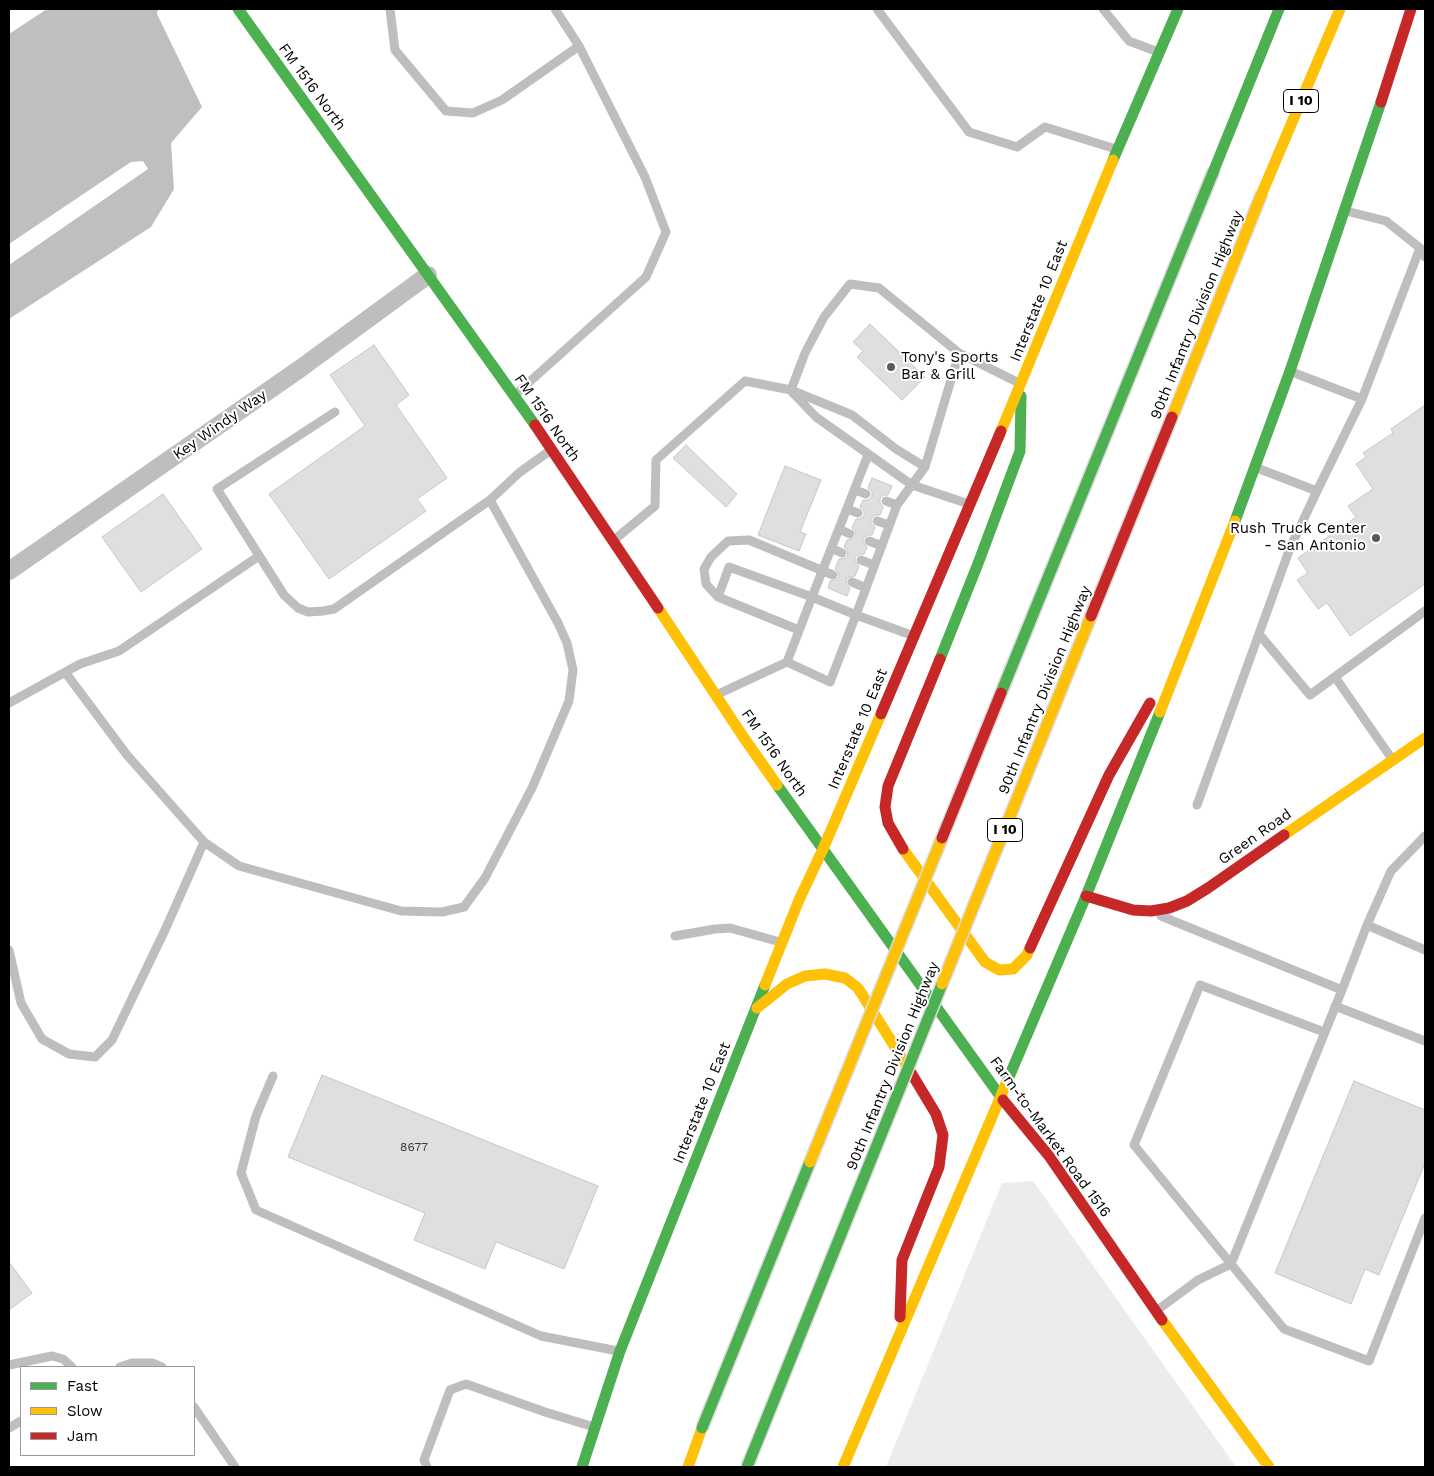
<!DOCTYPE html>
<style>
body{margin:0}
#map{position:relative;width:1434px;height:1476px;overflow:hidden;background:#fff;font-family:"Work Sans",sans-serif}
canvas{display:block}
.frame{position:absolute;inset:0;border:10px solid #000;pointer-events:none}
.legend{position:absolute;left:20px;top:1366px;width:175px;height:90px;box-sizing:border-box;background:#fff;border:1px solid #999;margin:0;padding:6px 9px;list-style:none;font-size:15px;color:#000}
.legend li{display:flex;align-items:center;gap:10px;height:25px}
.legend b{width:25px;border:1px solid #999}
</style>
<div id="map">
<canvas width="1434" height="1476"></canvas>
<div class="frame"></div>
<ul class="legend">
<li><b style="height:6px;background:#4caf50"></b>Fast</li>
<li><b style="height:6px;background:#ffc107"></b>Slow</li>
<li><b style="height:6px;background:#c62828"></b>Jam</li>
</ul>
</div>
<script>
const g = document.querySelector('canvas').getContext('2d');
g.lineJoin = 'round';
function fill(path, color) { g.fillStyle = color; g.fill(path, 'evenodd'); }
const poly = rows => new Path2D(rows.map(r => 'M' + r).join(''));
function strokePath(path, color, width, dash) { g.strokeStyle = color; g.lineWidth = width; g.lineCap = dash ? 'butt' : 'round'; g.setLineDash(dash || []); g.stroke(path); }
function write(font, color, halo, rows, align = 'center') {
  g.font = font + ' "Work Sans",sans-serif'; g.lineWidth = 4; g.setLineDash([]); g.textBaseline = 'middle'; g.strokeStyle = halo; g.fillStyle = color; for (const [text, x, y, turn = 0] of rows) {
    g.save(); g.translate(x, y); g.rotate((+turn || 0) * Math.PI / 180); g.textAlign = isNaN(turn) ? turn : align; if (halo) g.strokeText(text, 0, 0); g.fillText(text, 0, 0); g.restore();
  }
}
fill(poly([
 [1033,1181,1236,1467,886,1467,1002,1183]
]), '#ececec');
fill(poly([
 [47,9,158,9,157,14,202,107,171,143,174,189,151,227,9,319,9,265,148,169,143,161,131,162,9,244,9,34]
]), '#bfbfbf');
const building = poly([
 [870,324,925,377,902,400,857,357,863,351,853,342,870,324],
 [374,345,409,395,396,405,447,478,417,499,426,511,329,579,269,494,365,426,330,375,374,345],
 [1425,405,1425,584,1350,636,1327,603,1318,609,1297,580,1308,573,1298,558,1356,517,1348,506,1373,489,1356,464,1366,457,1363,453,1393,433,1391,429,1425,405],
 [686,445,737,494,726,507,673,458,686,445],
 [785,466,821,480,800,532,806,534,799,551,758,535,785,466],
 [872,478,892,486,888,495,884,495,880,498,880,503,883,507,880,515,875,515,871,519,871,523,875,527,872,535,868,535,863,538,863,542,867,547,864,554,860,554,855,557,855,561,859,566,855,576,849,577,846,580,847,585,850,588,847,596,828,588,830,581,836,580,839,577,838,572,835,569,839,559,845,558,848,555,847,550,844,547,847,540,853,539,856,536,855,531,852,528,856,519,860,519,864,516,864,511,860,507,863,500,868,500,872,497,872,492,868,488,872,478],
 [163,494,202,549,141,592,102,537,163,494],
 [322,1075,598,1186,564,1269,496,1242,485,1269,414,1240,425,1213,288,1157,322,1075],
 [1354,1081,1425,1110,1425,1163,1379,1275,1365,1269,1351,1304,1275,1273,1354,1081],
 [9,1262,32,1293,9,1310,9,1262]
]);
fill(building, '#dfdfdf');
strokePath(building, '#c7c7c7', 1);
strokePath(poly([
 [390,9,395,50,446,111,473,113,502,100,579,46],
 [877,9,969,132,1017,147,1045,127,1116,149],
 [1103,9,1129,41,1158,52],
 [1346,211,1386,221,1420,248,1425,257],
 [1292,372,1362,399,1420,248],
 [791,390,805,353,824,317,850,284,879,288,959,353],
 [792,392,816,417,912,485,969,504],
 [516,394,646,277,666,232,645,177,579,46,555,9],
 [335,412,217,489,284,595,298,608,308,612,323,611,334,609,490,500,520,472,551,450],
 [855,490,866,494],
 [1317,491,1362,399],
 [886,501,897,505],
 [847,509,858,513],
 [877,521,889,525],
 [839,529,850,534],
 [614,540,655,506,656,460,745,381,791,390,852,415,896,449,925,467],
 [869,541,882,546],
 [831,548,842,553],
 [861,560,874,565],
 [852,582,866,588],
 [718,597,706,584,704,569,711,557,728,541,749,540,833,575],
 [799,630,718,597,729,567,812,597,868,455],
 [1259,634,1310,695,1425,611],
 [787,662,812,597,856,615,897,505,925,467,959,353,1019,383],
 [65,672,127,755,204,842,239,866,401,911,442,912,464,907,485,878,532,788,569,701,573,670,567,643,558,623,490,500],
 [1335,677,1392,759],
 [716,695,787,662,830,682,856,615,914,636],
 [9,703,80,664,119,651,259,556],
 [1197,805,1290,548,1317,491,1257,468],
 [1367,925,1425,950],
 [675,936,715,929,730,928,780,942],
 [9,950,21,1003,42,1039,69,1054,95,1057,112,1040,165,930,204,842],
 [1342,990,1367,925,1391,871,1425,836],
 [1335,1006,1425,1041],
 [1324,1032,1200,985,1134,1145,1284,1329,1369,1361,1425,1218],
 [273,1076,256,1116,241,1173,256,1210,541,1336,618,1351],
 [1156,1311,1198,1280,1231,1264,1342,990,1161,916],
 [9,1365,52,1356,63,1359,72,1367],
 [120,1367,132,1363,153,1363,162,1367],
 [194,1407,235,1467],
 [9,1428,21,1421],
 [427,1467,424,1460,450,1390,466,1384,545,1412,594,1427]
]), '#bebebe', 9);
strokePath(poly([
 [9,571,301,368,428,275]
]), '#bebebe', 18);
strokePath(poly([
 [238,9,535,425],
 [1113,160,1178,9],
 [1214,170,1279,9],
 [1235,521,1290,371,1381,102],
 [940,659,979,561,1020,451,1021,396],
 [777,785,1003,1100],
 [1006,1084,1086,896,1160,712],
 [582,1467,620,1351,765,985]
]), '#4caf50', 11);
strokePath(poly([
 [1262,193,1340,9],
 [1001,431,1113,160],
 [658,608,744,738,777,785],
 [1160,712,1235,521],
 [1284,835,1425,738],
 [903,849,985,962,999,970,1013,969,1027,955,1030,948],
 [765,985,799,900,823,849,881,714],
 [757,1008,787,984,805,976,825,974,845,978,858,988,910,1071],
 [1162,1320,1269,1467],
 [688,1467,702,1428],
 [843,1467,1006,1084]
]), '#ffc107', 11);
strokePath(poly([
 [1381,102,1411,9],
 [535,425,658,608],
 [881,714,1001,431],
 [903,849,888,823,885,807,888,786,940,659],
 [1086,896,1133,910,1151,911,1169,908,1187,901,1208,888,1284,835],
 [1030,948,1109,775,1150,703],
 [1003,1100,1049,1156,1162,1320],
 [900,1317,902,1260,939,1167,943,1135,936,1114,910,1071]
]), '#c62828', 11);
const fastBridge = poly([
 [1001,693,1214,170],
 [702,1428,810,1162],
 [747,1467,942,984]
]);
const slowBridge = poly([
 [1172,417,1262,193],
 [942,984,1091,616],
 [810,1162,942,838]
]);
const jamBridge = poly([
 [1091,616,1172,417],
 [942,838,1001,693]
]);
strokePath(fastBridge, '#dbdbdb', 14, []);
strokePath(slowBridge, '#dbdbdb', 14, []);
strokePath(jamBridge, '#dbdbdb', 14, []);
strokePath(fastBridge, '#4caf50', 11);
strokePath(slowBridge, '#ffc107', 11);
strokePath(jamBridge, '#c62828', 11);
for (const [x, y, r, color] of [
 [891,367,5,"#595959"],
 [1376,538,5,"#595959"]
]) { const dot = new Path2D(); dot.arc(x, y, r, 0, 2 * Math.PI); g.fillStyle = color; g.fill(dot); strokePath(dot, '#fff', 2); }
write('12px', '#383838', null, [
 ["8677",414,1147]
]);
for (const [x, y, w] of [
 [1301,101,35],
 [1005,830,35]
]) { const box = new Path2D(); box.roundRect(x - w / 2, y - 11.5, w, 23, 4); g.fillStyle = '#fff'; g.fill(box); strokePath(box, '#000', 1); }
write('bold 14px', '#000', null, [
 ["I 10",1301,101],
 ["I 10",1005,830]
]);
write('15px', '#000', '#fff', [
 ["FM 1516 North",312,87,54],
 ["Interstate 10 East",1039,301,-68],
 ["90th Infantry Division Highway",1197,315,-68],
 ["FM 1516 North",547,418,55],
 ["Key Windy Way",220,425,-35],
 ["90th Infantry Division Highway",1045,690,-68],
 ["Interstate 10 East",858,729,-67],
 ["FM 1516 North",774,753,55],
 ["Green Road",1255,837,-35],
 ["90th Infantry Division Highway",893,1066,-68],
 ["Interstate 10 East",702,1103,-68],
 ["Farm-to-Market Road 1516",1050,1137,54]
]);
write('15px', '#000', '#fff', [
 ["Tony's Sports",901,358],
 ["Bar & Grill",901,375],
 ["Rush Truck Center",1366,529,"right"],
 ["- San Antonio",1366,546,"right"]
], 'left');
</script>
